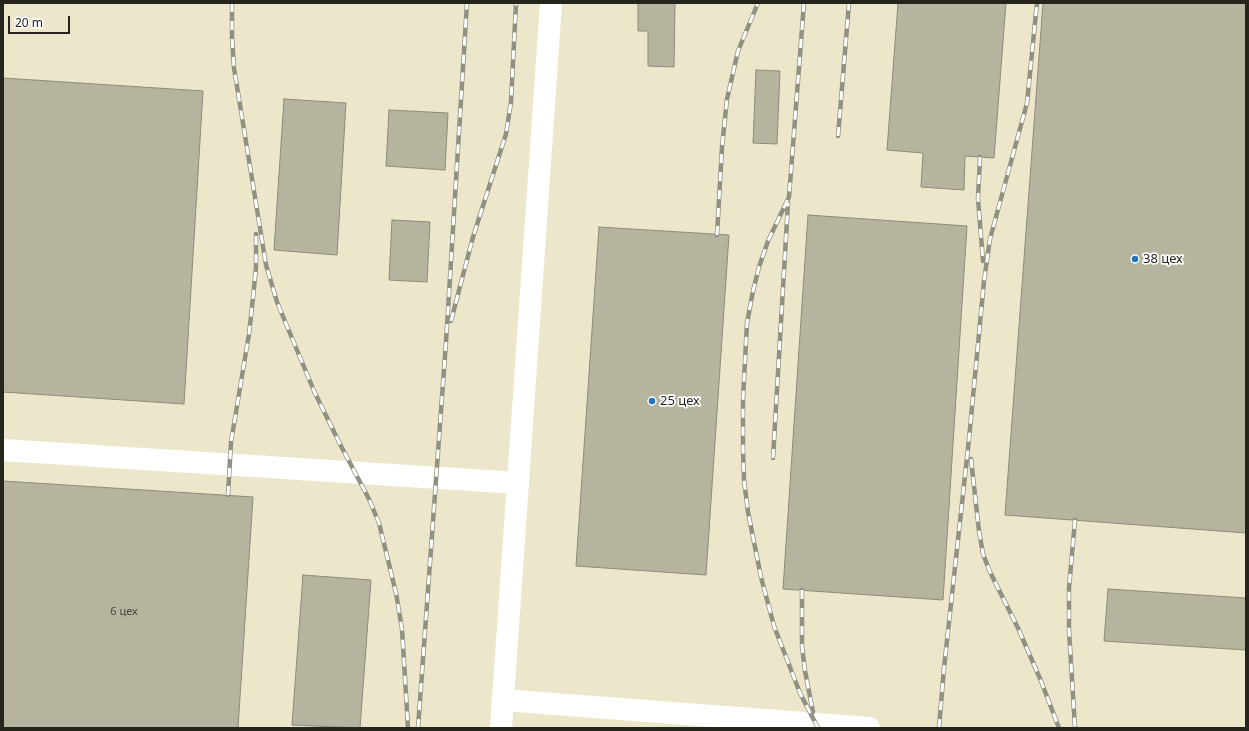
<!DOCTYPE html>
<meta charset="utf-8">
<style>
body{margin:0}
#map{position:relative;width:1249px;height:731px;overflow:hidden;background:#f6f3dd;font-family:"Noto Sans",sans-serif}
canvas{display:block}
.frame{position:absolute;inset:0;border:4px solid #26251d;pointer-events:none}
.scale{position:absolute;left:8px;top:16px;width:62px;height:18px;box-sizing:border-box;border:2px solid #26251d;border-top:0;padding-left:5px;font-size:12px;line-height:14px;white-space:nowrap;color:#26251d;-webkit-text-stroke:3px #fff;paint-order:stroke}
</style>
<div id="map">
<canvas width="1249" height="731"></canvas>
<div class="frame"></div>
<div class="scale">20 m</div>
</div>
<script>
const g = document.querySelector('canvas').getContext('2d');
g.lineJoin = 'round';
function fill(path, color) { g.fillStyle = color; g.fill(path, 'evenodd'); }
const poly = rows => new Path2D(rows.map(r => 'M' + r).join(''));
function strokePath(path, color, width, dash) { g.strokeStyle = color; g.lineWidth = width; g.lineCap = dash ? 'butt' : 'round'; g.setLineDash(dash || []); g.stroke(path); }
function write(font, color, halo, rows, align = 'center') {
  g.font = font + ' "Noto Sans",sans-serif'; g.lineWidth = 3.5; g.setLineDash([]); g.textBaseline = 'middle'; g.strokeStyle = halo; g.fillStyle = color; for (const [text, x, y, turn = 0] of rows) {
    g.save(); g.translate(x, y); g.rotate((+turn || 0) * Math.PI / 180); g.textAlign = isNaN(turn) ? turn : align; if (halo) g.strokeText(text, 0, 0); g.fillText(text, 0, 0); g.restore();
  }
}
fill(poly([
 [3,3,1246,3,1246,728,3,728]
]), '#ece7ca');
const building = poly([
 [638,3,675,3,674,67,648,66,648,31,638,31,638,3],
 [898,3,1006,3,994,158,965,156,964,190,921,187,923,153,887,150,898,3],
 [1043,3,1246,3,1246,533,1005,515,1043,3],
 [756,70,780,71,777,144,753,143,756,70],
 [3,78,203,91,184,404,3,392,3,78],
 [284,99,346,103,337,255,274,250,284,99],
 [389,110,448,113,445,170,386,166,389,110],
 [808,215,967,226,943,600,783,589,808,215],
 [392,220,430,222,427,282,389,280,392,220],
 [599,227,729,235,706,575,576,566,599,227],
 [3,481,253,497,238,728,3,728,3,481],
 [303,575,371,580,360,728,292,725,303,575],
 [1108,589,1246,598,1246,650,1104,641,1108,589]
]);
fill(building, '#b6b39e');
strokePath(building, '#8e8b77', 1);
strokePath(poly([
 [3,450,518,483],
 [503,700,869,728],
 [501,728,551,3]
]), '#fff', 22);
const rail = poly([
 [232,3,232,37,234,68,266,265,277,302,314,391,341,446,369,499,379,523,396,593,402,629,408,728],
 [804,3,789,197,768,241,759,267,753,291,747,323,743,399,743,449,744,480,748,512,761,577,774,626,800,693,818,728],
 [838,136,849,3],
 [980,157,978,199,983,261],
 [717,235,722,147,727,99,738,51,758,3],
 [451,321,473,237,506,134,511,102,516,3],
 [773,458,788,203],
 [971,459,979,531,983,554,990,572,1018,628,1041,681,1059,728],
 [228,495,231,442,249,334,253,298,256,267,256,234],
 [1075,520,1069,588,1069,630,1075,728],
 [802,590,802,646,805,671,813,712],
 [418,728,446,342,467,3],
 [939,728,944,668,969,439,984,281,990,239,1027,103,1037,3]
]);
strokePath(rail, '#929080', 4.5);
strokePath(rail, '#fff', 3, [9]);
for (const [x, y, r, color] of [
 [1135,259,4,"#1e76c4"],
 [652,401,4,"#1e76c4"]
]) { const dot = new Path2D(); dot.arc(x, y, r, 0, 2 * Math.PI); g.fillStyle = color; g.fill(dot); strokePath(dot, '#fff', 1.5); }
write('11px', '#4a483d', null, [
 ["6 цех",124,612]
]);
write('13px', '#26251d', '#fff', [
 ["38 цех",1143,259],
 ["25 цех",660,401]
], 'left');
</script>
